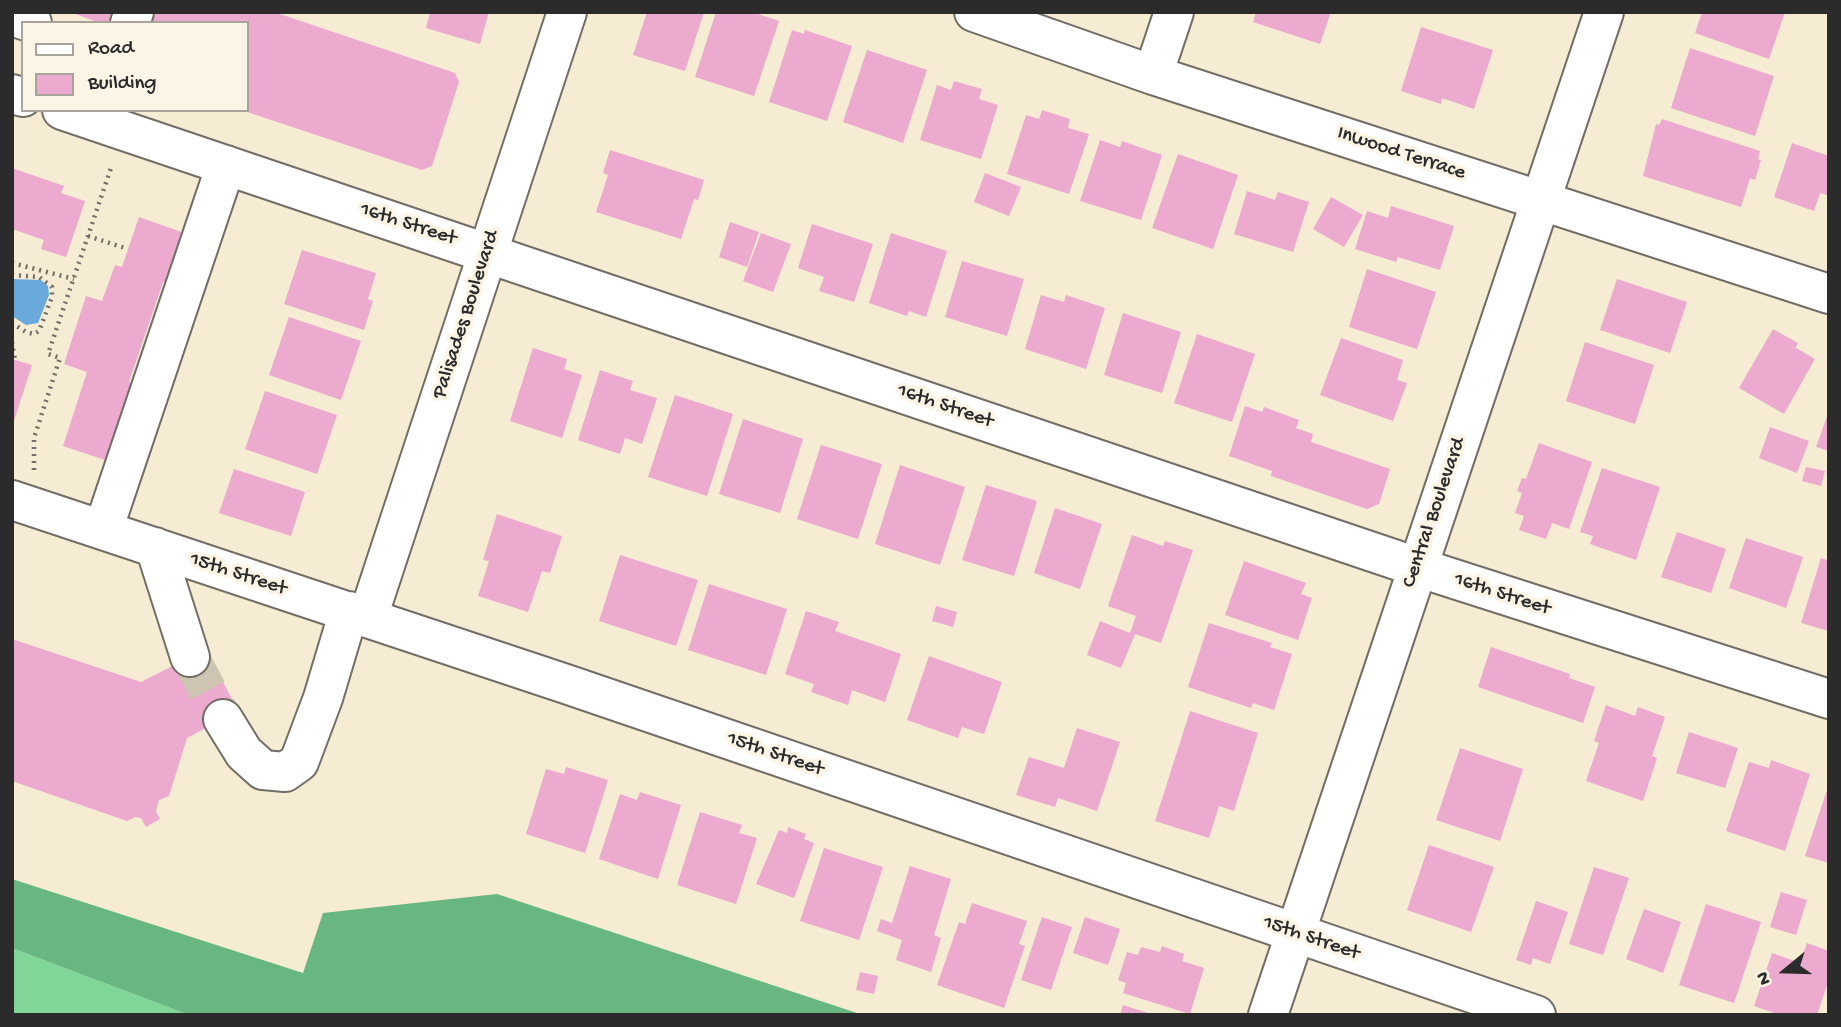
<!DOCTYPE html>
<style>
body{margin:0}
#map{position:relative;width:1841px;height:1027px;overflow:hidden;background:#f6ebd3;font-family:"Gochi Hand",sans-serif}
canvas{display:block}
.frame{position:absolute;inset:0;border:14px solid #2b2b2b;pointer-events:none}
.legend{position:absolute;left:21px;top:21px;width:228px;height:91px;box-sizing:border-box;background:#fcf5e5;border:2px solid #a8a49b;margin:0;padding:9px 12px;list-style:none;font-size:21px;color:#2b2b2b}
.legend li{display:flex;align-items:center;gap:14px;height:35px}
.legend b{width:35px;border:2px solid #a8a49b}
.north{position:absolute;left:1750px;top:936px;width:70px;height:70px;-webkit-text-stroke:5px #fcf5e5;paint-order:stroke;rotate:251deg;font-size:19px;font-weight:700;line-height:28px;text-align:center;color:#2b2b2b}
.north::after{content:'';display:block;margin:auto;width:24px;height:32px;background:#2b2b2b;clip-path:polygon(50% 0,100% 100%,50% 72%,0 100%)}
</style>
<div id="map">
<canvas width="1841" height="1027"></canvas>
<div class="frame"></div>
<ul class="legend">
<li><b style="height:9px;background:#fff"></b>Road</li>
<li><b style="height:19px;background:#ebaace"></b>Building</li>
</ul>
<div class="north">N</div>
</div>
<script>
const g = document.querySelector('canvas').getContext('2d');
g.lineJoin = 'round';
function fill(path, color) { g.fillStyle = color; g.fill(path, 'evenodd'); }
const poly = rows => new Path2D(rows.map(r => 'M' + r).join(''));
function strokePath(path, color, width, dash) { g.strokeStyle = color; g.lineWidth = width; g.lineCap = dash ? 'butt' : 'round'; g.setLineDash(dash || []); g.stroke(path); }
function write(font, color, halo, rows, align = 'center') {
  g.font = font + ' "Gochi Hand",sans-serif'; g.lineWidth = 7; g.setLineDash([]); g.textBaseline = 'middle'; g.strokeStyle = halo; g.fillStyle = color; for (const [text, x, y, turn = 0] of rows) {
    g.save(); g.translate(x, y); g.rotate((+turn || 0) * Math.PI / 180); g.textAlign = isNaN(turn) ? turn : align; if (halo) g.strokeText(text, 0, 0); g.fillText(text, 0, 0); g.restore();
  }
}
fill(poly([
 [12,948,189,1015,12,1015]
]), '#80d599');
fill(poly([
 [12,879,303,973,323,913,497,894,863,1015,189,1015,12,948]
]), '#68b681');
fill(poly([
 [12,279,41,280,48,286,49,295,38,323,26,325,12,316]
]), '#69a9dc');
fill(poly([
 [70,12,124,12,120,23,100,23],
 [154,12,274,12,455,73,459,82,432,166,422,170,247,112,247,23,151,23],
 [430,12,489,12,480,44,426,28],
 [647,12,704,12,685,71,633,55],
 [716,12,752,12,779,21,754,96,695,77],
 [1256,12,1331,12,1320,44,1253,22],
 [1702,12,1785,12,1769,59,1695,33],
 [1421,27,1493,50,1474,109,1442,98,1441,104,1401,91],
 [792,30,804,34,805,30,852,46,827,121,769,102],
 [1690,48,1774,76,1755,136,1671,108],
 [867,50,927,70,903,143,843,122],
 [954,81,982,89,979,99,998,105,981,159,920,140,937,85,951,90],
 [1042,110,1070,119,1068,128,1089,134,1069,194,1007,174,1026,115,1039,119],
 [1662,119,1760,151,1758,159,1761,160,1755,180,1750,178,1741,207,1643,176,1656,124,1659,125],
 [1100,140,1120,147,1122,141,1162,155,1141,220,1080,201],
 [1792,143,1829,156,1829,191,1827,195,1820,193,1814,211,1774,197],
 [610,150,704,180,698,200,694,199,681,239,596,212,608,175,603,173],
 [1178,154,1238,175,1213,249,1152,228],
 [12,168,64,186,61,193,85,201,66,257,41,249,44,240,12,229],
 [985,173,1021,187,1009,216,974,202],
 [1247,191,1275,200,1278,192,1309,202,1293,252,1234,234],
 [1331,197,1363,215,1344,247,1313,229],
 [1391,206,1454,226,1440,270,1398,257,1396,262,1355,249,1367,211,1388,218],
 [139,217,187,234,170,285,163,282,129,382,134,384,108,461,63,446,87,372,64,364,86,296,102,301,115,265,122,267],
 [730,222,759,232,747,267,719,257],
 [812,224,873,244,854,302,819,291,824,277,798,268],
 [761,233,791,244,773,292,743,281],
 [891,233,947,251,926,317,909,311,907,316,869,303],
 [302,250,376,273,368,299,373,301,364,330,284,304],
 [962,261,1024,279,1007,336,945,317],
 [1367,269,1436,292,1417,349,1349,327],
 [1617,279,1687,302,1670,353,1600,330],
 [1041,295,1064,302,1066,295,1105,308,1086,369,1025,349],
 [1123,313,1181,332,1162,393,1104,375],
 [289,317,361,341,341,400,269,375],
 [1773,329,1798,343,1796,348,1815,359,1784,414,1739,388],
 [1197,334,1255,354,1232,422,1174,403],
 [1341,338,1403,360,1397,380,1407,383,1393,421,1320,395],
 [1585,342,1654,365,1635,424,1566,401],
 [533,348,567,359,564,369,582,375,562,438,510,421],
 [12,359,32,365,13,424,12,424],
 [600,370,633,381,630,390,657,398,642,444,625,438,620,454,578,440],
 [265,391,337,415,317,474,245,449],
 [675,395,733,414,707,496,648,477],
 [1245,406,1262,412,1264,407,1299,420,1296,428,1313,434,1311,442,1390,469,1379,504,1367,509,1271,476,1272,471,1229,456],
 [1829,411,1829,451,1816,447],
 [743,419,803,439,780,513,719,494],
 [1770,427,1809,441,1797,473,1759,458],
 [1539,443,1592,462,1569,529,1552,523,1546,539,1519,530,1524,516,1515,513,1522,493,1517,491,1522,478,1526,479],
 [821,445,882,464,858,539,797,519],
 [900,465,965,487,940,565,875,544],
 [1806,467,1825,471,1821,486,1802,481],
 [1602,468,1660,487,1636,560,1590,544,1593,536,1580,532],
 [234,469,305,492,291,536,219,513],
 [986,485,1037,501,1014,576,962,560],
 [1055,508,1102,524,1080,589,1034,573],
 [497,514,562,536,550,573,542,571,528,612,478,596,489,561,483,560],
 [1677,532,1726,549,1711,593,1661,577],
 [1132,535,1163,546,1165,541,1193,550,1161,643,1135,634,1121,668,1087,655,1100,621,1130,633,1136,616,1108,606],
 [1746,538,1803,557,1786,608,1729,588],
 [620,555,698,580,676,646,599,621],
 [1821,558,1829,561,1829,631,1801,623],
 [1244,561,1306,583,1301,594,1312,598,1298,640,1225,615],
 [709,584,787,609,766,675,688,650],
 [936,606,957,612,953,627,932,621],
 [806,611,839,622,835,631,901,654,885,702,852,690,848,705,811,692,814,684,785,674],
 [1209,623,1272,643,1270,647,1292,654,1274,710,1253,703,1251,708,1188,687],
 [12,639,141,682,206,649,238,711,187,738,169,796,159,800,156,811,160,819,146,827,141,818,135,817,127,821,12,781],
 [1491,647,1570,674,1569,678,1595,687,1583,723,1478,687],
 [929,656,1002,682,984,734,962,727,958,738,907,720],
 [1606,705,1635,716,1638,707,1665,717,1652,756,1657,758,1643,801,1586,781,1599,743,1594,741],
 [1190,711,1258,733,1234,811,1219,806,1209,838,1155,821],
 [1077,728,1120,742,1097,811,1058,798,1055,807,1016,795,1029,757,1064,768],
 [1689,732,1738,748,1725,788,1676,773],
 [1460,748,1523,769,1500,841,1436,820],
 [1771,760,1810,774,1785,851,1726,831,1749,762,1769,768],
 [566,767,608,780,585,853,526,834,546,769,564,774],
 [1829,784,1829,863,1805,856],
 [640,792,681,805,658,879,599,859,620,794,637,800],
 [700,812,742,825,739,833,757,838,736,904,677,885],
 [788,827,806,834,804,839,814,843,794,898,756,884,779,830,787,833],
 [1429,845,1494,867,1471,932,1407,910],
 [824,848,883,867,859,940,800,921],
 [910,866,951,879,934,935,941,938,931,972,896,960,902,940,877,931,881,919,892,923],
 [1594,867,1629,878,1603,955,1569,944],
 [1781,892,1807,900,1796,935,1770,927],
 [1536,901,1568,912,1550,964,1533,958,1531,965,1516,960],
 [972,903,1027,921,1019,944,1025,946,1004,1008,937,985,959,922,965,924],
 [1706,904,1761,922,1734,1003,1679,985],
 [1644,909,1681,922,1663,973,1626,959],
 [1042,917,1072,927,1051,990,1021,980],
 [1085,917,1120,929,1108,965,1073,953],
 [1807,943,1829,951,1829,979,1817,1015,1780,1015,1754,1006,1772,953,1800,963],
 [1162,946,1184,954,1182,961,1204,968,1190,1014,1123,993,1126,983,1118,980,1127,952,1138,955,1141,947,1160,952],
 [860,972,878,976,874,994,856,990],
 [1123,1005,1151,1014,1150,1015,1120,1015]
]), '#ebaace');
strokePath(poly([
 [190,657,223,719]
]), '#cdc5b1', 38, [38, 19]);
const minor = poly([
 [974,12,1153,75,1829,294],
 [12,16,32,23],
 [130,23,134,12],
 [1153,75,1174,12],
 [12,94,23,97],
 [62,110,1417,567,1829,699],
 [12,500,566,684,1536,1015],
 [103,530,226,165],
 [155,547,190,657],
 [368,617,567,12],
 [223,719,244,753,263,770,285,772,299,762,323,698,349,611]
]);
const major = poly([
 [1268,1015,1604,12]
]);
strokePath(minor, '#726e66', 42);
strokePath(major, '#726e66', 42);
strokePath(poly([
 [88,236,128,249],
 [12,263,74,279],
 [12,275,39,277,52,287,52,297,39,331,34,334,26,332,12,323],
 [12,342,15,360],
 [34,470,34,438,60,358,48,354,112,165]
]), '#726e66', 4.5, [2, 5]);
strokePath(minor, '#fff', 38);
strokePath(major, '#fff', 38);
write('21px', '#2b2b2b', '#fcf5e5', [
 ["Inwood Terrace",1401,154,18],
 ["16th Street",408,225,18],
 ["Palisades Boulevard",467,315,-72],
 ["16th Street",945,407,19],
 ["Central Boulevard",1435,513,-71],
 ["15th Street",238,575,18],
 ["16th Street",1502,595,18],
 ["15th Street",775,755,19],
 ["15th Street",1311,939,19]
]);
</script>
